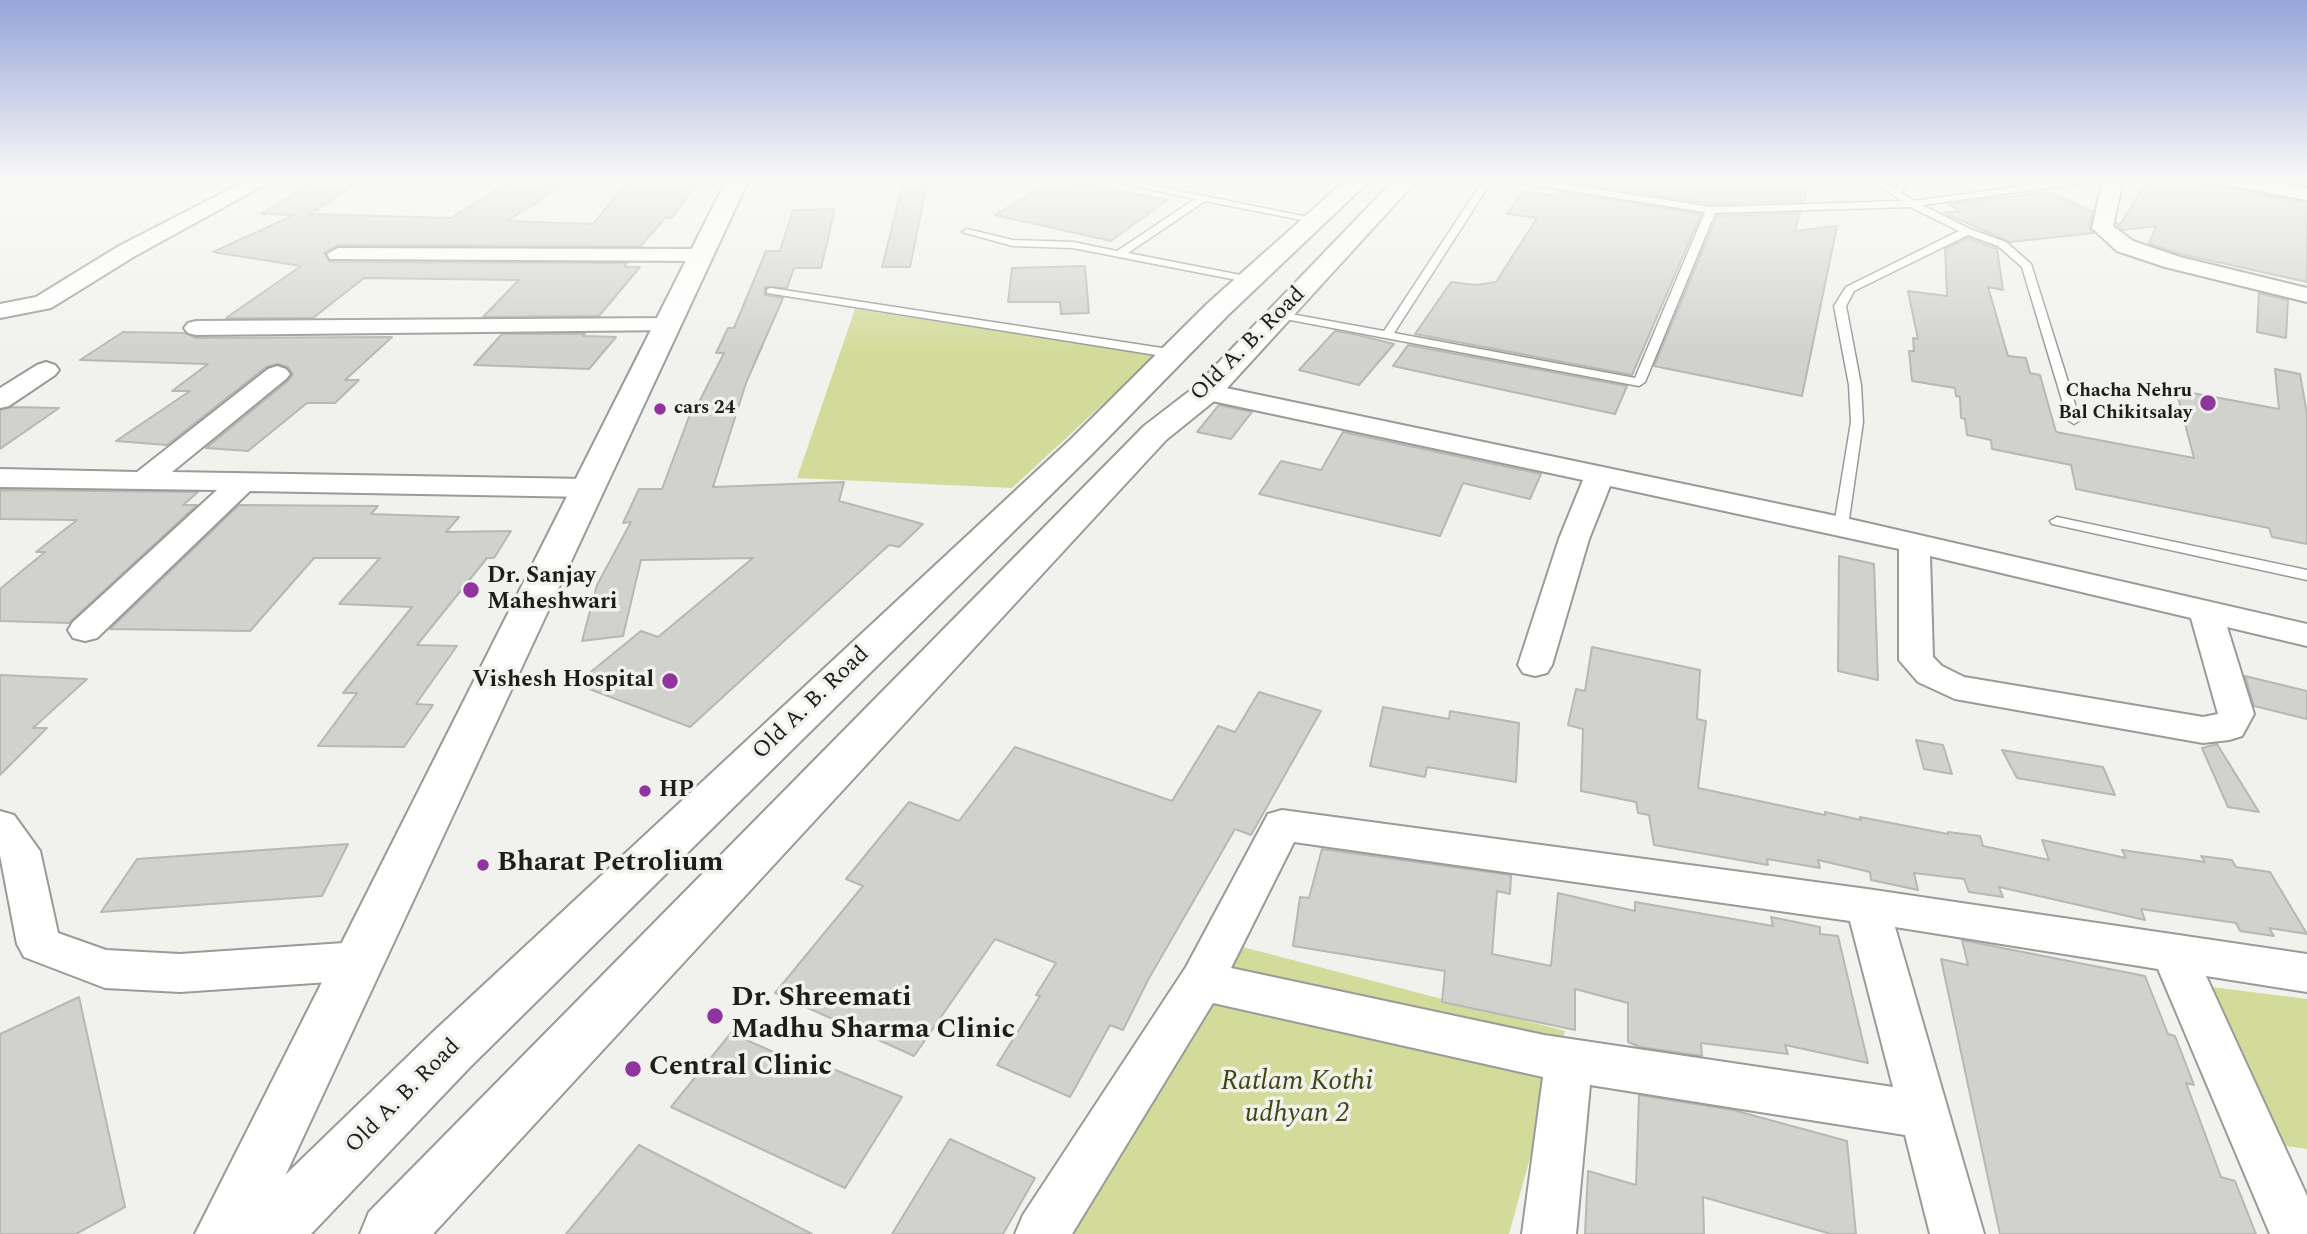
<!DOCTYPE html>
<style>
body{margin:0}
canvas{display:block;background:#f1f1ee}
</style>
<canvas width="2307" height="1234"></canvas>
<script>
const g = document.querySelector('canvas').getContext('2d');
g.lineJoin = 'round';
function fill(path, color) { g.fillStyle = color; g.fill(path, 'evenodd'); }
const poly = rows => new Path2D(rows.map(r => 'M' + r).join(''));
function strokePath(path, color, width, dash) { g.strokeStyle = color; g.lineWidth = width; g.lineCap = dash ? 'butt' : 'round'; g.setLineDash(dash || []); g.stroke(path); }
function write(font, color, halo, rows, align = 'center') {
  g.font = font + ' Spectral,serif'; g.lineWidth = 7; g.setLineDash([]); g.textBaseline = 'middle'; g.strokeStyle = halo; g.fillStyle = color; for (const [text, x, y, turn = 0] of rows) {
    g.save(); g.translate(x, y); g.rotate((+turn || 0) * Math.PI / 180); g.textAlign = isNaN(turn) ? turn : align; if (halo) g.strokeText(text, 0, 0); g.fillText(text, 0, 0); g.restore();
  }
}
fill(poly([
 [855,309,1156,355,1012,488,797,478],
 [1231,944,1565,1031,1509,1234,1069,1234],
 [2203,986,2307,999,2307,1149,2286,1146]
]), '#d3db9b');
const building = poly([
 [317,179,363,179,310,214,451,218,512,180,564,185,507,221,593,224,630,179,700,179,672,218,665,218,641,246,338,245,324,253,330,262,627,263,624,267,640,267,599,316,483,317,519,280,364,278,313,318,226,318,301,266,213,252,294,215,261,214,317,179],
 [904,179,928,179,910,267,882,267,904,179],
 [1056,179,1167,200,1111,241,995,215,1056,179],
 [1570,179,1810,179,1804,201,1711,204,1568,182,1570,179],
 [2148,179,2180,179,2307,203,2307,282,2181,254,2149,244,2156,226,2123,230,2116,223,2120,225,2148,179],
 [1523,191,1554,196,1557,191,1701,214,1632,375,1415,334,1451,282,1476,285,1496,282,1537,218,1507,214,1523,191],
 [2049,192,2093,212,2089,227,2094,233,2010,242,1944,213,1960,211,1948,204,2049,192],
 [835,209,821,268,794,268,787,288,765,287,765,295,783,298,746,383,713,487,844,482,839,501,923,524,899,547,889,545,690,727,576,684,641,631,658,637,753,558,641,560,623,636,582,641,597,585,631,522,623,523,639,489,662,489,693,406,697,406,724,353,716,353,728,328,734,328,766,251,780,251,793,210,835,209],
 [1800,213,1795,231,1837,226,1802,396,1654,366,1717,216,1800,213],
 [1968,238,1997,249,2003,290,1988,287,2008,356,2026,358,2030,373,2040,375,2056,432,2194,458,2176,390,2279,409,2275,369,2300,374,2307,414,2307,544,2272,537,2269,528,2076,489,2071,465,1992,449,1991,440,1967,435,1965,419,1961,418,1960,397,1956,396,1955,388,1912,381,1909,351,1914,351,1913,338,1918,339,1908,291,1947,296,1945,249,1968,238],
 [1085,266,1089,313,1061,314,1060,302,1008,302,1012,268,1085,266],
 [2259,293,2288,300,2286,338,2257,332,2259,293],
 [1335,331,1358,335,1394,344,1359,385,1299,370,1335,331],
 [123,332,185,333,196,338,392,337,345,380,359,380,335,403,307,403,248,451,206,448,288,381,293,374,288,367,278,364,266,367,167,445,116,441,190,391,172,391,208,364,80,360,123,332],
 [502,334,585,334,583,336,616,337,589,369,474,365,502,334],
 [1408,345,1627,386,1615,414,1393,366,1408,345],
 [1219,405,1252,412,1231,439,1197,432,1219,405],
 [12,407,59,408,0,449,0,410,12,407],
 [1343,432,1541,474,1530,499,1463,483,1440,536,1259,494,1281,461,1321,470,1343,432],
 [0,490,198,492,183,505,197,505,69,623,0,621,0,589,45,552,36,552,77,520,0,519,0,490],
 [239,505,378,506,371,514,459,517,446,532,511,531,494,558,487,558,417,645,457,646,416,704,433,705,404,747,318,746,357,693,343,693,412,607,339,604,380,558,314,558,250,631,110,629,239,505],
 [1839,556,1874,564,1878,680,1838,671,1839,556],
 [1592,647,1700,670,1697,719,1706,721,1698,788,1825,815,1825,812,1861,820,1860,817,1948,834,1948,832,1980,836,1983,846,2049,860,2042,840,2126,858,2122,850,2205,862,2201,856,2232,860,2236,867,2270,872,2307,934,2269,928,2274,936,2240,931,2236,923,2141,909,2145,920,1999,887,2003,897,1969,892,1964,879,1914,873,1918,890,1871,880,1870,872,1818,860,1820,868,1767,859,1768,865,1654,845,1649,815,1638,813,1636,802,1581,791,1583,729,1568,725,1576,689,1585,691,1592,647],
 [0,675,87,679,33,728,47,728,0,775,0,675],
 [2245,676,2307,691,2307,719,2254,706,2245,676],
 [1259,692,1321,711,1251,835,1235,829,1148,980,1123,1030,1110,1025,1070,1097,997,1065,1040,996,1036,995,1056,963,995,939,914,1056,775,993,863,886,846,879,909,802,959,821,1015,747,1172,801,1218,726,1235,732,1259,692],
 [1383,707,1449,719,1450,711,1519,723,1516,782,1427,767,1425,777,1370,766,1383,707],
 [1916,740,1943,745,1952,774,1924,769,1916,740],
 [2217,744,2259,812,2228,807,2202,748,2217,744],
 [2002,750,2103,767,2115,795,2017,778,2002,750],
 [348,844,322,896,101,912,137,859,348,844],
 [1322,849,1511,875,1510,894,1497,891,1492,954,1551,966,1558,893,1635,911,1635,902,1773,926,1771,917,1820,927,1820,934,1838,936,1868,1063,1785,1045,1788,1054,1701,1043,1702,1056,1640,1047,1628,1042,1628,1003,1575,989,1575,1030,1442,1002,1445,971,1293,946,1300,897,1309,898,1322,849],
 [1962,940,2145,976,2168,1034,2175,1036,2194,1085,2186,1083,2221,1177,2235,1181,2256,1234,2000,1234,1941,959,1968,965,1962,940],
 [79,997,125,1207,76,1234,0,1234,0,1034,79,997],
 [731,1033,818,1072,823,1065,902,1097,845,1188,671,1107,731,1033],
 [1639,1095,1733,1110,1847,1141,1856,1234,1831,1234,1703,1197,1704,1234,1585,1234,1588,1171,1636,1185,1639,1095],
 [950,1139,1035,1178,1003,1234,892,1234,950,1139],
 [639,1145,812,1234,566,1234,639,1145]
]);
fill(building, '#d1d1ce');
strokePath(building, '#b7b7b4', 2);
const service = poly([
 [1103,179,1121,179,1322,220,1317,223,1205,201,1128,253,1256,278,1257,280,1252,283,1073,248,1013,246,962,232,967,229,1013,240,1073,242,1117,251,1195,199,1103,179],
 [1484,179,1493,179,1394,333,1635,378,1705,212,1514,182,1510,179,1531,179,1711,207,1902,201,1869,179,1879,179,1895,189,1903,179,1912,179,1901,193,1914,201,2072,179,2095,179,2091,182,1922,205,1970,229,2006,242,2031,264,2080,420,2074,424,2068,420,2022,267,1998,246,1968,235,1854,291,1846,306,1861,385,1863,422,1848,526,1841,530,1836,529,1834,526,1851,422,1849,385,1834,306,1846,287,1959,231,1910,207,1715,213,1645,382,1639,386,1280,318,1274,315,1280,312,1384,331,1484,179],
 [771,288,1175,350,1181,354,1175,358,767,293,767,289,771,288],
 [2057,517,2307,570,2307,580,2052,524,2050,521,2057,517]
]);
const minor = poly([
 [250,179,275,179,135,256,51,308,0,318,0,304,36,297,119,246,250,179],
 [2103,179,2123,179,2113,226,2133,241,2180,257,2307,288,2307,302,2165,267,2117,251,2092,228,2103,179],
 [2216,179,2257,179,2307,188,2307,200,2226,185,2216,179],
 [338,248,701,249,712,255,701,261,330,259,327,254,338,248],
 [667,318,675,320,679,325,675,330,196,335,188,333,184,328,188,323,196,321,667,318],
 [46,362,55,365,59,370,55,375,9,406,0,408,0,388,37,365,46,362],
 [277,366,286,369,290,374,286,379,172,472,588,479,598,482,603,488,598,494,588,497,250,491,97,638,85,641,73,638,68,630,73,622,217,490,0,487,0,469,137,472,268,369,277,366],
 [1207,384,1841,517,2307,624,2307,646,2227,627,2254,714,2242,736,2229,740,2203,743,1955,699,1918,682,1899,660,1899,549,1610,486,1589,539,1552,665,1547,673,1535,676,1523,673,1518,665,1559,539,1583,480,1198,398,1194,392,1198,386,1207,384],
 [1930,556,2191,618,2218,714,2203,717,1964,677,1942,666,1933,657,1930,556],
 [1282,810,1867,889,2307,954,2307,992,2206,976,2307,1196,2307,1234,2270,1234,2158,969,1895,927,1984,1234,1930,1234,1905,1135,1590,1085,1576,1234,1522,1234,1543,1077,1213,1003,1072,1234,1015,1234,1023,1215,1186,967,1268,814,1282,810],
 [1294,842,1850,921,1893,1087,1544,1035,1231,968,1294,842],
 [0,811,14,815,40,851,58,933,106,950,180,954,359,942,375,948,381,961,375,974,359,980,180,992,105,988,24,957,17,944,0,855,0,811]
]);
const tertiary = poly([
 [727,179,749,179,258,1234,195,1234,727,179]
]);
const secondary = poly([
 [1347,179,1371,179,1228,315,1092,454,470,1067,311,1234,238,1234,247,1212,432,1033,1070,440,1208,303,1347,179],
 [1395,179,1418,179,1218,398,1166,440,433,1234,360,1234,369,1212,1144,426,1196,386,1395,179]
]);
strokePath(service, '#9a9b98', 3);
strokePath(minor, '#9a9b98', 4);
strokePath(tertiary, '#9a9b98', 4);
strokePath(secondary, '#9a9b98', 4);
fill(service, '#fff');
fill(minor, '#fff');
fill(tertiary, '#fff');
fill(secondary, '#fff');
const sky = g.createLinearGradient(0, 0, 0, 352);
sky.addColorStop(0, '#96a4d9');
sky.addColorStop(0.51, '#f9f9f7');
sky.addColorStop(1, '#f9f9f700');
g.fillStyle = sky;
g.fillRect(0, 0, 2307, 352);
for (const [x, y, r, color] of [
 [2208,403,9,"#90349e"],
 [660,409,7,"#90349e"],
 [471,590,9,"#90349e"],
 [670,681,9,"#90349e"],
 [645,791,7,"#90349e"],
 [483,865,7,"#90349e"],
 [715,1016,9,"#90349e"],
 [633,1069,9,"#90349e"]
]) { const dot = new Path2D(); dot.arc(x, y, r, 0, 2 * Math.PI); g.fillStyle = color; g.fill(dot); strokePath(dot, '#f1f1ee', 2.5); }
write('bold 19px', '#1d1d1c', '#f1f1ee', [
 ["Chacha Nehru",2192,392],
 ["Bal Chikitsalay",2192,414],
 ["cars 24",674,409,"left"]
], 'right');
write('23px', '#1d1d1c', '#f1f1ee', [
 ["Old A. B. Road",1249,345,-45],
 ["Old A. B. Road",812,704,-44],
 ["Old A. B. Road",404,1097,-45]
]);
write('bold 23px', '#1d1d1c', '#f1f1ee', [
 ["Dr. Sanjay",487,577],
 ["Maheshwari",487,603],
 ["Vishesh Hospital",654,681,"right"],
 ["HP",659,791]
], 'left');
write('bold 28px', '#1d1d1c', '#f1f1ee', [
 ["Bharat Petrolium",497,865],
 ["Dr. Shreemati",731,1000],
 ["Madhu Sharma Clinic",731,1032],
 ["Central Clinic",649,1069]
], 'left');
write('italic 28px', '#424611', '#f1f1ee', [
 ["Ratlam Kothi",1297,1084],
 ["udhyan 2",1297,1116]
]);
</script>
